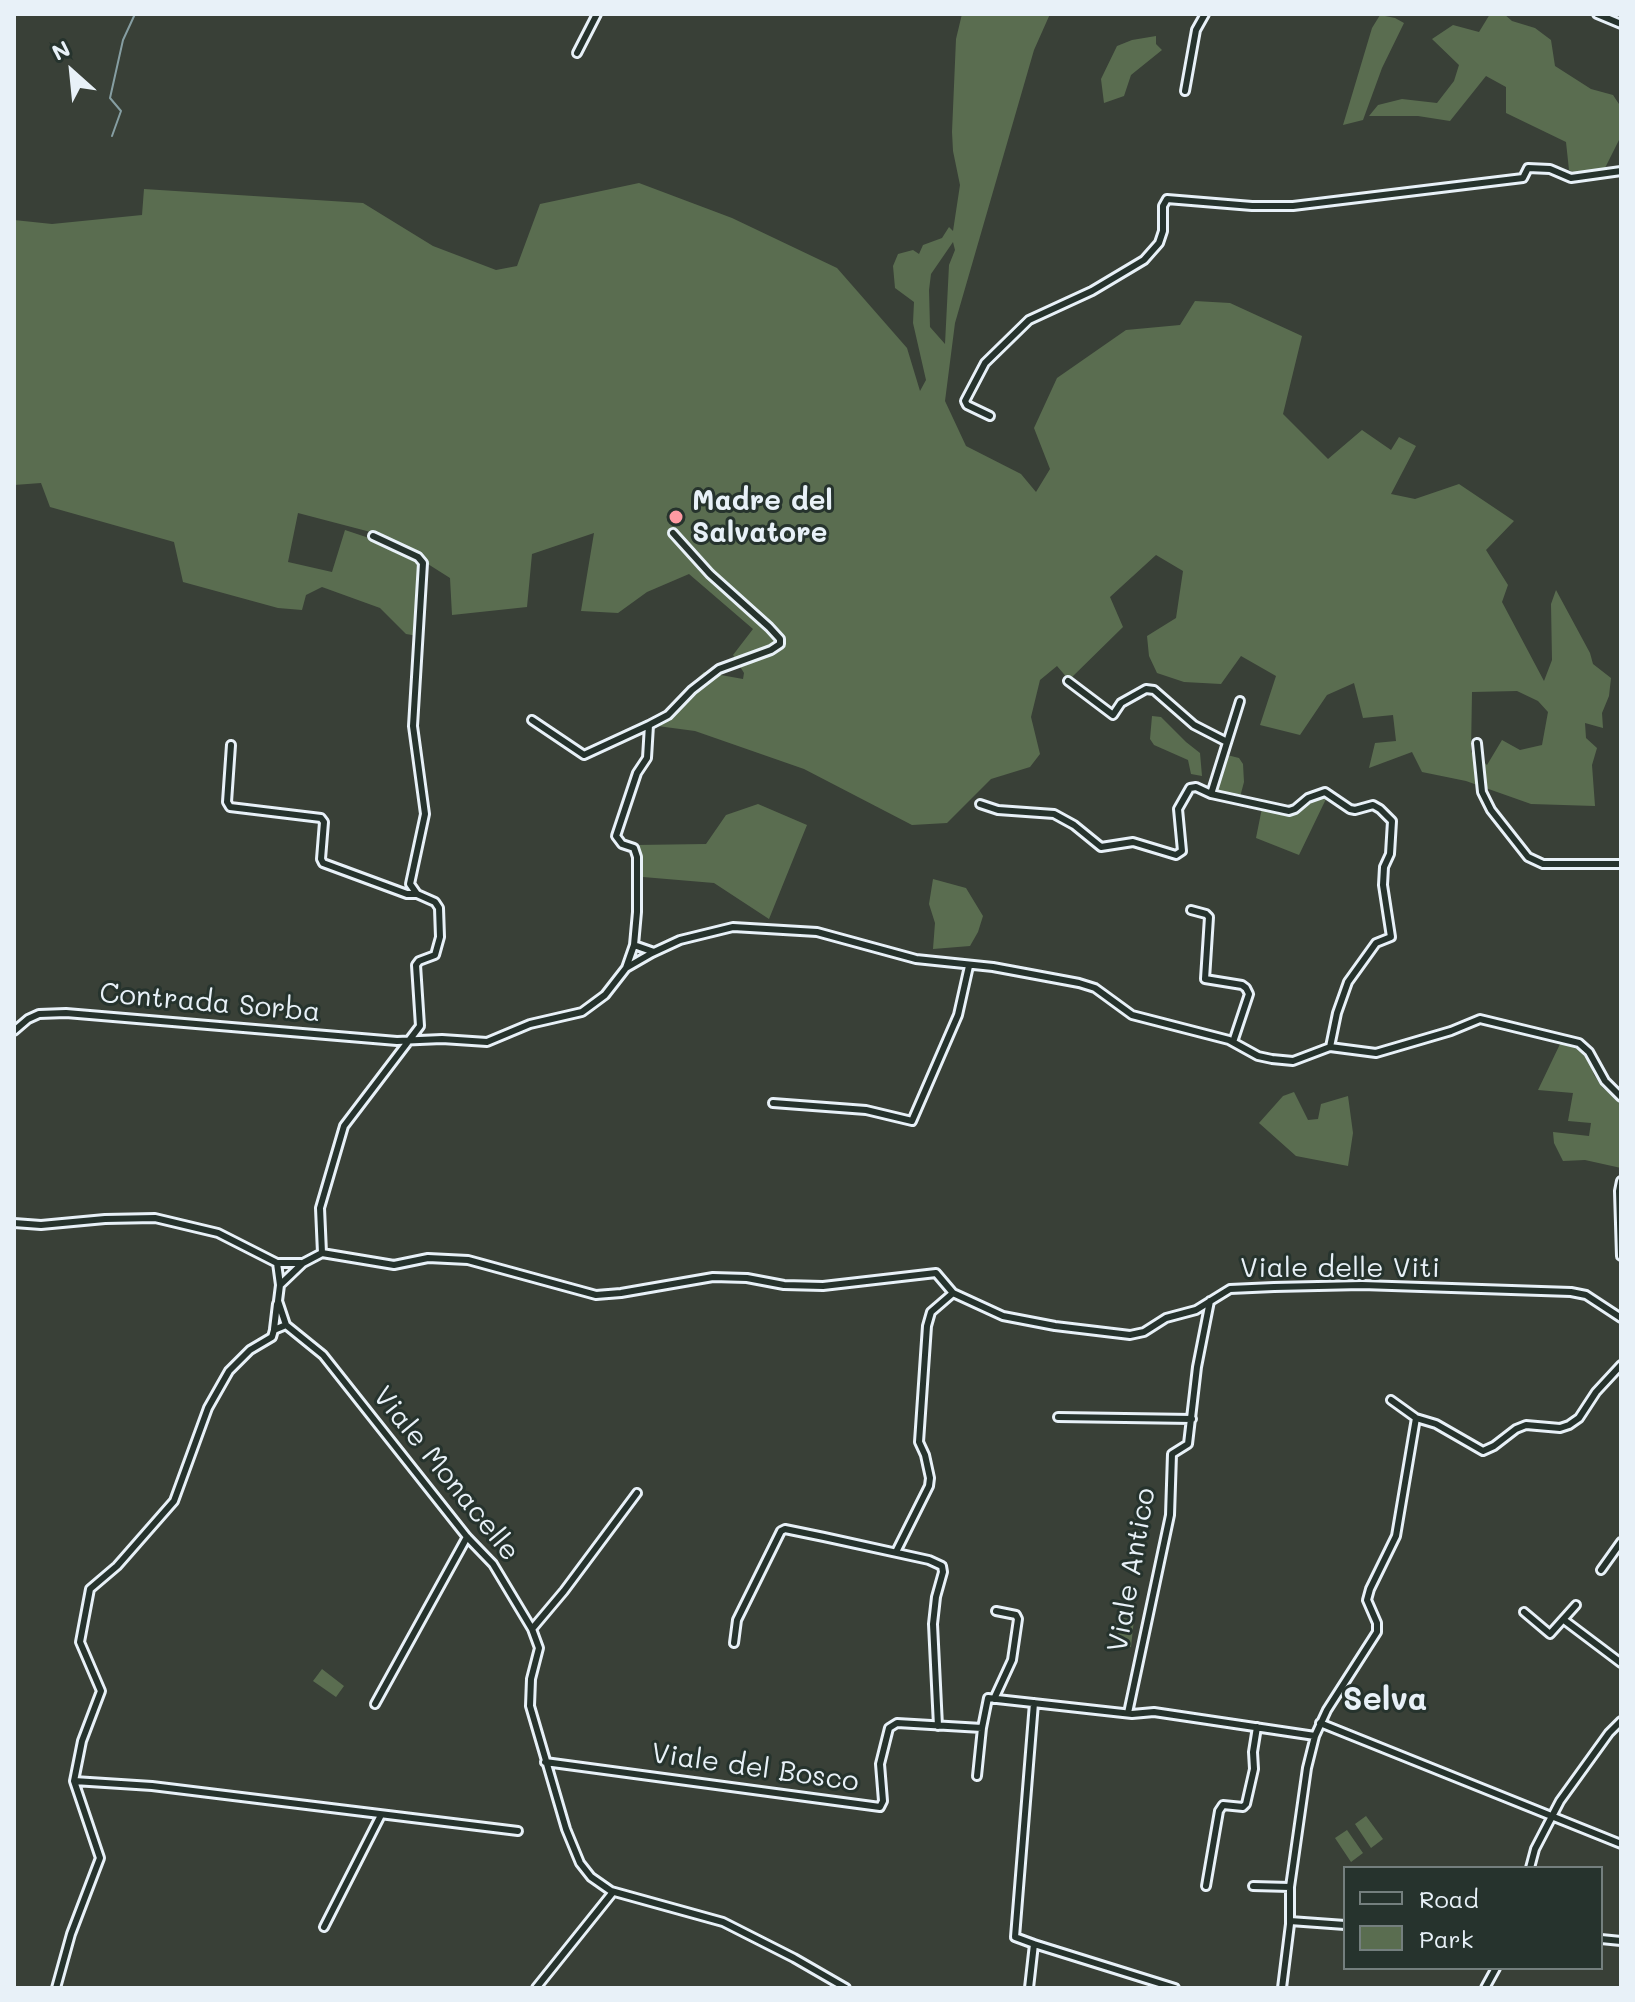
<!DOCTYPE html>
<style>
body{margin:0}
#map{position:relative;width:1635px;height:2002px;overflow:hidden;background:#394037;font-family:Mali,sans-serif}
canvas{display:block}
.frame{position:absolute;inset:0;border:16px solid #e8f1f8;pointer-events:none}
.legend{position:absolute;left:1343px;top:1866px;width:260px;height:104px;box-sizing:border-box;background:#26332d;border:2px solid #747f7e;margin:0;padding:10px 14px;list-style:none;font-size:24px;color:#e8f1f8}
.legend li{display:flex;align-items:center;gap:16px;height:40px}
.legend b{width:40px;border:2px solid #747f7e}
.north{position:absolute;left:32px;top:32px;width:80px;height:80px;-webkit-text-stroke:6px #26332d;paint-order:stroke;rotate:333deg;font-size:22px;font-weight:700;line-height:32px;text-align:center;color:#e8f1f8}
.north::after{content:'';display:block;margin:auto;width:28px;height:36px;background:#e8f1f8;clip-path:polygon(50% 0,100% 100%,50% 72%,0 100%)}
</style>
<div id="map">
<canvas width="1635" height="2002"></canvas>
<div class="frame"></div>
<ul class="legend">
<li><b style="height:10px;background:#26332d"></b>Road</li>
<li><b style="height:22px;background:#5a6d50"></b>Park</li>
</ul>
<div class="north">N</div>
</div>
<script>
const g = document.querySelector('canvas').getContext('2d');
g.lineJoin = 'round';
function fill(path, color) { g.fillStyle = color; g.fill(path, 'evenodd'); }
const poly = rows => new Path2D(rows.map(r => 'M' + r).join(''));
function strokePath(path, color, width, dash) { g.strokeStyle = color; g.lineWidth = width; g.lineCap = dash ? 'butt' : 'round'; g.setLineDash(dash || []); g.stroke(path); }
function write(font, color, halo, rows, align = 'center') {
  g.font = font + ' Mali,sans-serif'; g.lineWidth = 6; g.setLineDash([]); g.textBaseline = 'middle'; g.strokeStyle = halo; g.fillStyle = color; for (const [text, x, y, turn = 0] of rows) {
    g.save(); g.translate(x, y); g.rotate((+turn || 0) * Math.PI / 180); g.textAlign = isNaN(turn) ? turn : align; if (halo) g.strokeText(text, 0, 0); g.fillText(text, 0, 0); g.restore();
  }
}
fill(poly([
 [962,14,1050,14,1034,50,955,323,945,401,966,446,1021,474,1036,492,1050,469,1034,428,1057,378,1126,330,1180,325,1195,301,1230,303,1302,336,1283,414,1328,459,1362,430,1391,450,1399,437,1416,446,1391,494,1415,499,1459,484,1514,521,1486,550,1508,585,1502,602,1544,681,1552,660,1551,604,1556,590,1590,653,1593,664,1611,678,1609,696,1602,713,1603,728,1585,723,1586,738,1597,748,1592,765,1595,806,1531,804,1466,781,1422,772,1412,752,1369,768,1375,743,1396,741,1393,715,1363,718,1354,683,1327,695,1300,735,1260,725,1276,676,1241,656,1221,684,1184,682,1157,673,1149,656,1147,636,1176,618,1183,571,1156,555,1110,597,1123,627,1069,680,1057,666,1040,680,1031,717,1040,754,1030,767,991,779,947,823,912,825,804,769,695,731,650,725,704,672,743,679,744,673,733,655,753,629,689,574,647,592,618,613,581,611,594,533,532,554,527,607,452,615,450,578,382,535,298,513,288,562,332,572,345,530,366,537,419,561,421,566,418,636,406,634,380,608,322,587,306,595,302,610,278,608,183,582,174,542,50,507,41,483,14,485,14,220,52,224,142,215,144,189,363,203,433,246,496,270,517,266,540,204,639,183,732,218,837,268,907,348,920,391,926,380,913,323,914,302,895,288,893,266,898,254,913,250,919,254,923,245,942,238,949,227,953,231,960,185,953,151,952,132,956,39],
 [953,242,955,250,949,265,945,344,930,327,929,290,931,274],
 [1517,691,1538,701,1548,712,1542,745,1520,750,1502,740,1487,765,1471,752,1472,692],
 [1490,14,1504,14,1512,21,1535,28,1551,40,1555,66,1591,89,1613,95,1621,107,1621,136,1605,168,1578,175,1569,170,1566,142,1506,113,1506,87,1486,76,1450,121,1418,116,1369,116,1378,105,1402,99,1437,103,1454,81,1459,65,1432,39,1453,25,1479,32],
 [1380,15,1395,18,1404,23,1382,68,1363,120,1343,125,1372,28],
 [1156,36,1156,44,1162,50,1131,75,1124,96,1104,103,1101,79,1117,46,1132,40],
 [1152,716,1161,717,1186,742,1200,753,1202,776,1191,774,1188,760,1154,745,1150,739],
 [1227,755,1239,758,1243,764,1244,782,1240,797,1216,792],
 [1322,797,1326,799,1299,855,1256,838,1262,808,1295,812,1310,800],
 [758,804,807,825,769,919,714,883,643,877,636,845,706,844,726,815],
 [933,879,966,888,983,916,978,932,970,946,933,949,935,923,929,904],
 [1565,1041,1586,1053,1594,1075,1603,1088,1621,1102,1621,1168,1585,1160,1563,1161,1554,1143,1553,1132,1589,1136,1591,1123,1568,1121,1573,1093,1538,1090,1561,1042],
 [1294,1092,1308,1120,1318,1119,1321,1104,1348,1096,1353,1133,1348,1166,1296,1156,1259,1123,1283,1096],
 [1120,1618,1134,1619,1131,1647,1117,1645],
 [322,1669,344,1686,336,1697,313,1681],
 [1366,1816,1383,1839,1371,1848,1355,1824],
 [1347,1830,1363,1853,1351,1862,1335,1838]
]), '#5a6d50');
strokePath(poly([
 [112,136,121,111,110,98,123,40,135,14]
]), '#869ea2', 2);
const minor = poly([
 [1597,14,1621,24],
 [577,53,597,14],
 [1185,91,1196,30,1205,14],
 [990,416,967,405,965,401,985,363,1029,320,1092,291,1144,260,1159,243,1163,231,1163,206,1167,199,1252,206,1293,206,1523,178,1528,168,1550,169,1571,178,1621,171],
 [1068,681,1113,715,1121,703,1146,689,1154,690,1194,725,1227,742],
 [532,720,584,755,649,725],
 [1477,743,1482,792,1491,810,1528,857,1543,864,1621,864],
 [231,745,227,802,230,807,321,818,324,822,321,859,323,863,407,894,417,894],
 [1211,794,1240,701],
 [980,804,998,810,1054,814,1074,825,1101,847,1133,842,1176,855,1182,851,1178,809,1190,788,1196,787,1211,794,1289,811,1295,809,1308,798,1325,792,1350,809,1355,810,1373,805,1380,809,1392,821,1390,854,1384,867,1383,885,1391,937,1376,943,1348,982,1337,1013,1330,1047],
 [1191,910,1206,914,1209,917,1205,979,1242,985,1246,988,1249,994,1233,1042],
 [634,945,654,952],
 [626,968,634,945,637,912,637,857,634,848,622,844,616,836,637,773,647,758,649,725,668,715,692,690,719,669,771,650,780,644,780,639,769,627,710,574,673,533],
 [14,1031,28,1019,39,1014,66,1013,397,1041,442,1039,487,1042,530,1024,582,1012,605,995,626,968,652,953,680,940,733,927,817,932,916,959,993,967,1079,983,1095,988,1132,1015,1229,1040,1258,1056,1272,1059,1293,1061,1330,1047,1376,1053,1451,1031,1480,1019,1579,1043,1589,1052,1605,1081,1621,1097],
 [773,1103,866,1110,912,1121,958,1015,969,966],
 [1621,1181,1619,1191,1621,1256],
 [14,1223,41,1225,105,1219,155,1218,218,1233,277,1263,301,1263],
 [322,1253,394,1265,428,1258,468,1260,596,1295,621,1293,713,1277,747,1278,784,1285,823,1286,936,1273,953,1293,1003,1316,1055,1326,1130,1335,1144,1332,1166,1318,1196,1310,1230,1289,1274,1287,1362,1285,1571,1292,1586,1295,1621,1318],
 [322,1253,303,1263,280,1285,278,1301,286,1325,323,1355,467,1537,493,1564,532,1629,539,1648,531,1679,530,1706,566,1829,580,1863,591,1877,611,1891,723,1922,794,1958,846,1988],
 [322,1253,320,1208,344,1126,420,1026,416,965,419,961,435,955,440,937,439,908,435,902,417,894,410,884,425,814,413,726,423,563,418,557,373,536],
 [277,1263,280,1285],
 [274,1329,277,1304],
 [1391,1400,1416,1418,1436,1424,1483,1451,1494,1446,1516,1429,1526,1425,1560,1428,1569,1425,1579,1418,1596,1392,1621,1365],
 [1058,1417,1192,1419],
 [896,1552,929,1486,930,1478,925,1455,919,1442,927,1326,931,1312,953,1293],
 [1601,1570,1621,1542],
 [1524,1612,1550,1634,1576,1605],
 [1564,1620,1621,1663],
 [532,1629,564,1591,637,1493],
 [734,1643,737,1620,781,1531,785,1529,824,1537,929,1560,942,1566,943,1572,936,1597,933,1624,938,1726],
 [994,1699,1012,1660,1018,1619,1016,1615,996,1611],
 [375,1704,467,1537],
 [1128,1713,1170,1515,1172,1454,1188,1444,1197,1367,1210,1301],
 [1320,1723,1621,1844],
 [545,1762,880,1807,883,1801,880,1764,889,1728,897,1723,982,1728],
 [977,1776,982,1728,988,1698,1132,1714,1154,1712,1315,1736],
 [74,1781,152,1786,518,1831],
 [1530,1868,1535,1849,1560,1801,1609,1733,1621,1721],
 [1206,1886,1219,1811,1223,1805,1243,1807,1246,1804,1254,1769,1253,1752,1257,1727],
 [1253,1886,1290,1887,1290,1924,1282,1988],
 [1290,1887,1307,1768,1315,1736,1327,1710,1377,1632,1377,1623,1367,1600,1370,1589,1396,1536,1416,1418],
 [1290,1921,1345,1925],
 [324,1927,381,1815],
 [1601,1939,1621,1941],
 [1034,1944,1175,1988],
 [56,1988,71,1934,100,1858,74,1781,82,1741,101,1691,80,1642,90,1589,117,1566,174,1501,208,1408,229,1371,250,1350,272,1337,274,1330,286,1325],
 [536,1988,613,1892],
 [1029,1988,1034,1944,1015,1937,1034,1703],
 [1485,1988,1496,1968]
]);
strokePath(minor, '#e8f1f8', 12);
strokePath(minor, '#26332d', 6);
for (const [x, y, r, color] of [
 [676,517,8,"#ff9aa2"]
]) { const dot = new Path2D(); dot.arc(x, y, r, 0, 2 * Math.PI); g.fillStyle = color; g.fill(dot); strokePath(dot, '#26332d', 3); }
write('bold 28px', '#e8f1f8', '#26332d', [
 ["Madre del",692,501],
 ["Salvatore",692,533]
], 'left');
write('28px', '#e8f1f8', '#26332d', [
 ["Contrada Sorba",210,1003,5],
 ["Viale delle Viti",1340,1268],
 ["Viale Monacelle",446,1474,51],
 ["Viale Antico",1132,1570,-80],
 ["Viale del Bosco",755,1768,8]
]);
write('bold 32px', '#e8f1f8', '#26332d', [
 ["Selva",1385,1700]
]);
</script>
